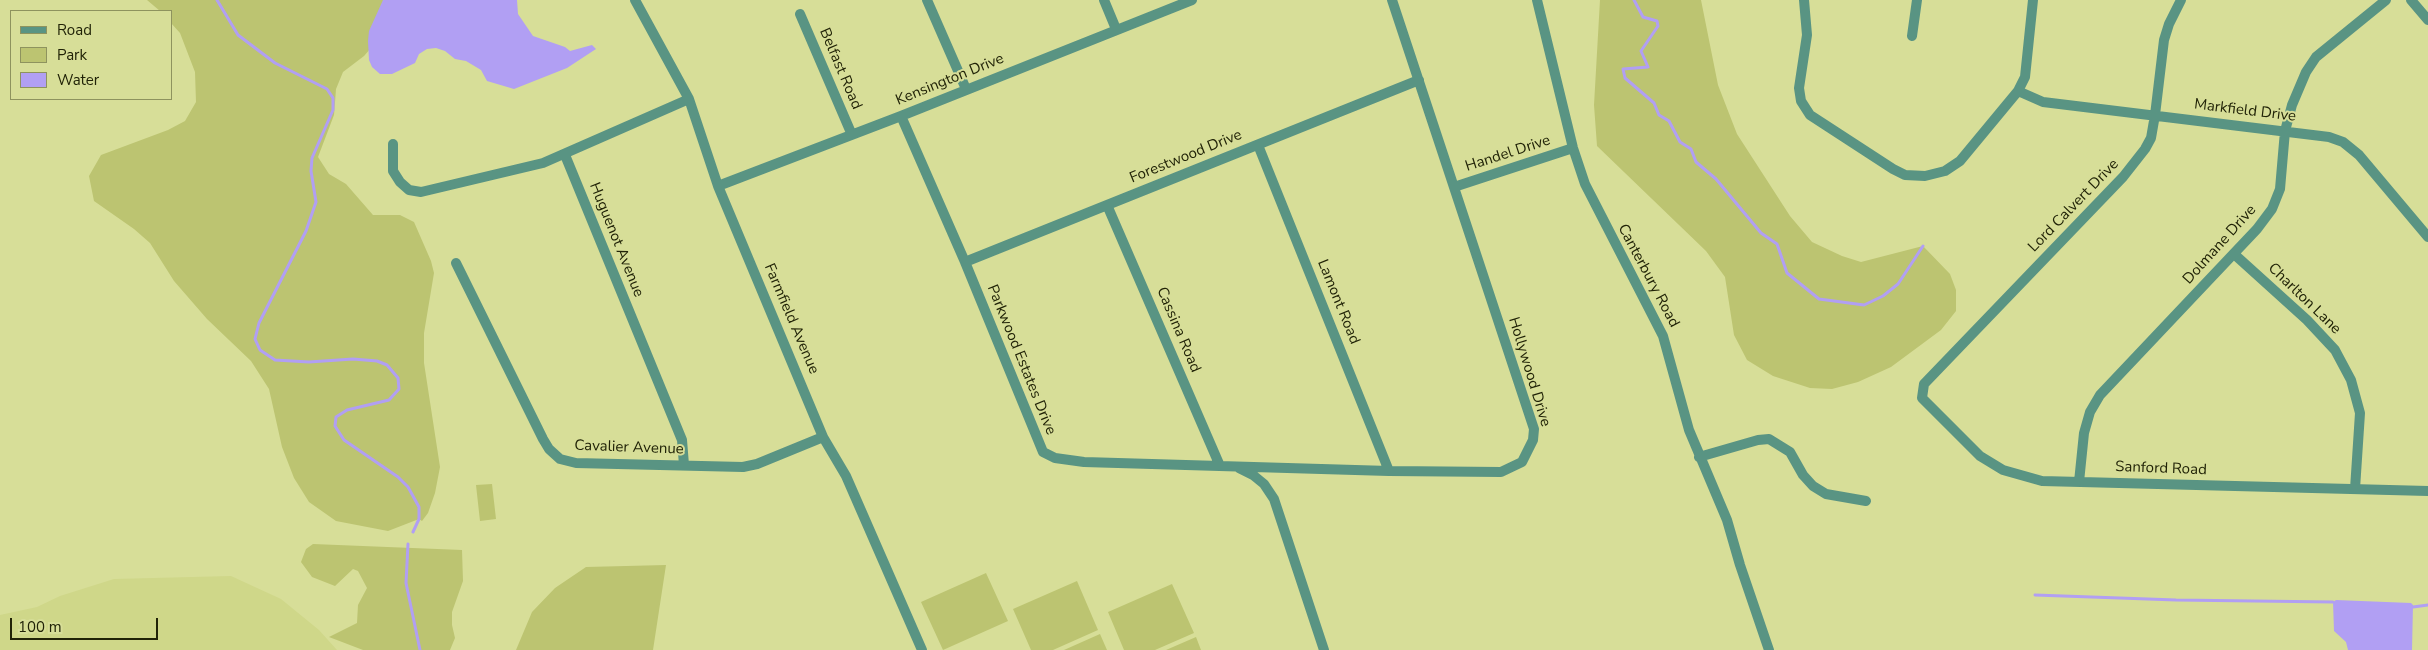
<!DOCTYPE html>
<style>
body{margin:0}
#map{position:relative;width:2428px;height:650px;overflow:hidden;background:#d7de98;font-family:"Nunito Sans",sans-serif}
canvas{display:block}
.legend{position:absolute;left:10px;top:10px;width:162px;height:90px;box-sizing:border-box;background:#d7de98;border:1px solid #8e935e;margin:0;padding:6px 9px;list-style:none;font-size:15px;color:#212307}
.legend li{display:flex;align-items:center;gap:10px;height:25px}
.legend b{width:25px;border:1px solid #8e935e}
.scale{position:absolute;left:10px;top:618px;width:148px;height:22px;box-sizing:border-box;border:2px solid #212307;border-top:0;padding-left:6px;font-size:15px;line-height:18px;white-space:nowrap;color:#212307;-webkit-text-stroke:4px #d7de98;paint-order:stroke}
</style>
<div id="map">
<canvas width="2428" height="650"></canvas>
<ul class="legend">
<li><b style="height:6px;background:#599483"></b>Road</li>
<li><b style="height:14px;background:#bcc471"></b>Park</li>
<li><b style="height:14px;background:#b19ff3"></b>Water</li>
</ul>
<div class="scale">100 m</div>
</div>
<script>
const g = document.querySelector('canvas').getContext('2d');
g.lineJoin = 'round';
function fill(path, color) { g.fillStyle = color; g.fill(path, 'evenodd'); }
const poly = rows => new Path2D(rows.map(r => 'M' + r).join(''));
function strokePath(path, color, width, dash) { g.strokeStyle = color; g.lineWidth = width; g.lineCap = dash ? 'butt' : 'round'; g.setLineDash(dash || []); g.stroke(path); }
function write(font, color, halo, rows, align = 'center') {
  g.font = font + ' "Nunito Sans",sans-serif'; g.lineWidth = 4; g.setLineDash([]); g.textBaseline = 'middle'; g.strokeStyle = halo; g.fillStyle = color; for (const [text, x, y, turn = 0] of rows) {
    g.save(); g.translate(x, y); g.rotate((+turn || 0) * Math.PI / 180); g.textAlign = isNaN(turn) ? turn : align; if (halo) g.strokeText(text, 0, 0); g.fillText(text, 0, 0); g.restore();
  }
}
fill(poly([
 [231,576,281,599,319,630,337,650,0,650,0,615,37,607,60,596,114,579]
]), '#cfd789');
fill(poly([
 [147,0,462,0,385,32,364,56,343,72,336,89,334,115,318,157,329,174,346,184,373,215,400,215,414,222,431,261,434,273,424,333,424,363,440,467,435,493,428,513,422,521,419,519,388,531,336,521,309,502,294,478,282,447,269,389,251,361,207,319,174,281,150,243,134,229,94,201,89,176,101,155,168,130,185,121,196,102,195,72,180,33,171,23,171,11,160,11],
 [1600,0,1701,0,1718,85,1737,134,1790,216,1812,242,1842,256,1861,262,1923,246,1950,274,1956,290,1956,311,1941,330,1891,367,1858,382,1832,389,1810,388,1773,376,1747,360,1734,335,1725,277,1706,251,1597,146,1594,105],
 [492,484,496,519,480,521,476,485],
 [313,544,462,550,463,581,452,612,452,625,455,638,450,650,363,650,329,637,357,623,358,605,367,588,358,571,353,569,335,586,312,577,301,562,306,549],
 [666,565,653,650,516,650,532,612,555,588,586,567],
 [986,573,1008,621,943,650,921,602],
 [1077,581,1098,630,1053,650,1031,650,1013,609],
 [1172,584,1194,633,1155,650,1124,650,1108,612],
 [1100,634,1107,650,1064,650],
 [1196,637,1201,650,1166,650]
]), '#bcc471');
fill(poly([
 [383,0,517,0,518,14,533,36,565,47,570,51,592,45,596,49,567,68,514,89,487,81,481,70,466,61,455,59,445,51,436,48,427,49,419,54,415,63,392,74,380,74,372,67,369,60,368,41,369,31],
 [2336,600,2411,603,2413,605,2412,650,2348,650,2346,642,2334,631,2333,602]
]), '#b19ff3');
strokePath(poly([
 [217,0,238,35,275,63,327,89,333,98,333,110,312,158,311,171,316,202,306,231,259,323,255,339,260,350,275,360,309,362,353,359,377,361,387,365,398,378,399,389,389,400,347,410,336,417,335,426,344,440,398,477,408,487,419,507,419,519,413,532],
 [1634,0,1643,17,1657,21,1658,26,1641,51,1648,67,1623,69,1625,78,1654,103,1659,115,1669,121,1680,142,1691,149,1696,162,1716,179,1761,233,1777,244,1787,273,1819,299,1864,305,1883,296,1898,284,1923,246],
 [408,544,406,583,420,650],
 [2035,595,2176,600,2333,602],
 [2413,607,2428,605]
]), '#b19ff3', 3);
strokePath(poly([
 [635,0,689,99,718,186,823,437,846,476,922,650],
 [927,0,966,89],
 [1104,0,1116,29],
 [1537,0,1573,148,1585,184,1663,336,1689,430,1727,520,1740,565,1769,650],
 [1804,0,1807,35,1799,88,1801,101,1810,115,1893,169,1905,175,1925,176,1945,171,1960,161,2018,91,2025,77,2033,0],
 [2181,0,2169,24,2164,40,2155,115,2151,138,2145,149,2123,177,1924,384,1922,398,1980,456,2003,470,2042,481,2428,491],
 [2411,0,2428,20],
 [800,14,852,135],
 [1912,36,1917,0],
 [2018,91,2043,102,2329,137,2343,142,2359,155,2428,237],
 [901,116,965,262,1043,452,1055,458,1084,462,1389,471,1501,472,1522,462,1533,440,1534,429,1392,0],
 [393,144,393,171,400,182,409,190,421,192,543,163,689,99],
 [1258,145,1389,471],
 [565,155,682,440,684,465],
 [718,186,901,116,1192,0],
 [1454,187,1573,148],
 [1107,205,1220,466],
 [2234,254,2307,320,2335,350,2351,380,2360,413,2355,489],
 [965,262,1419,80],
 [456,263,543,439,549,449,560,459,576,463,743,467,757,464,823,437],
 [1699,457,1758,440,1769,439,1790,452,1803,475,1813,486,1826,494,1866,501],
 [1239,468,1253,475,1264,484,1274,499,1324,650],
 [2079,482,2084,433,2090,412,2100,395,2257,229,2272,209,2280,189,2285,131,2292,105,2306,72,2316,57,2386,0]
]), '#599483', 10);
write('15px', '#212307', '#d7de98', [
 ["Belfast Road",840,69,67],
 ["Kensington Drive",950,80,-22],
 ["Markfield Drive",2245,111,7],
 ["Handel Drive",1508,154,-18],
 ["Forestwood Drive",1186,157,-22],
 ["Lord Calvert Drive",2074,206,-46],
 ["Huguenot Avenue",616,240,68],
 ["Dolmane Drive",2220,245,-48],
 ["Canterbury Road",1648,276,62],
 ["Charlton Lane",2304,299,44],
 ["Lamont Road",1338,302,68],
 ["Farmfield Avenue",791,319,67],
 ["Cassina Road",1178,330,67],
 ["Parkwood Estates Drive",1021,360,68],
 ["Hollywood Drive",1529,372,73],
 ["Cavalier Avenue",629,448,2],
 ["Sanford Road",2161,469,2]
]);
</script>
